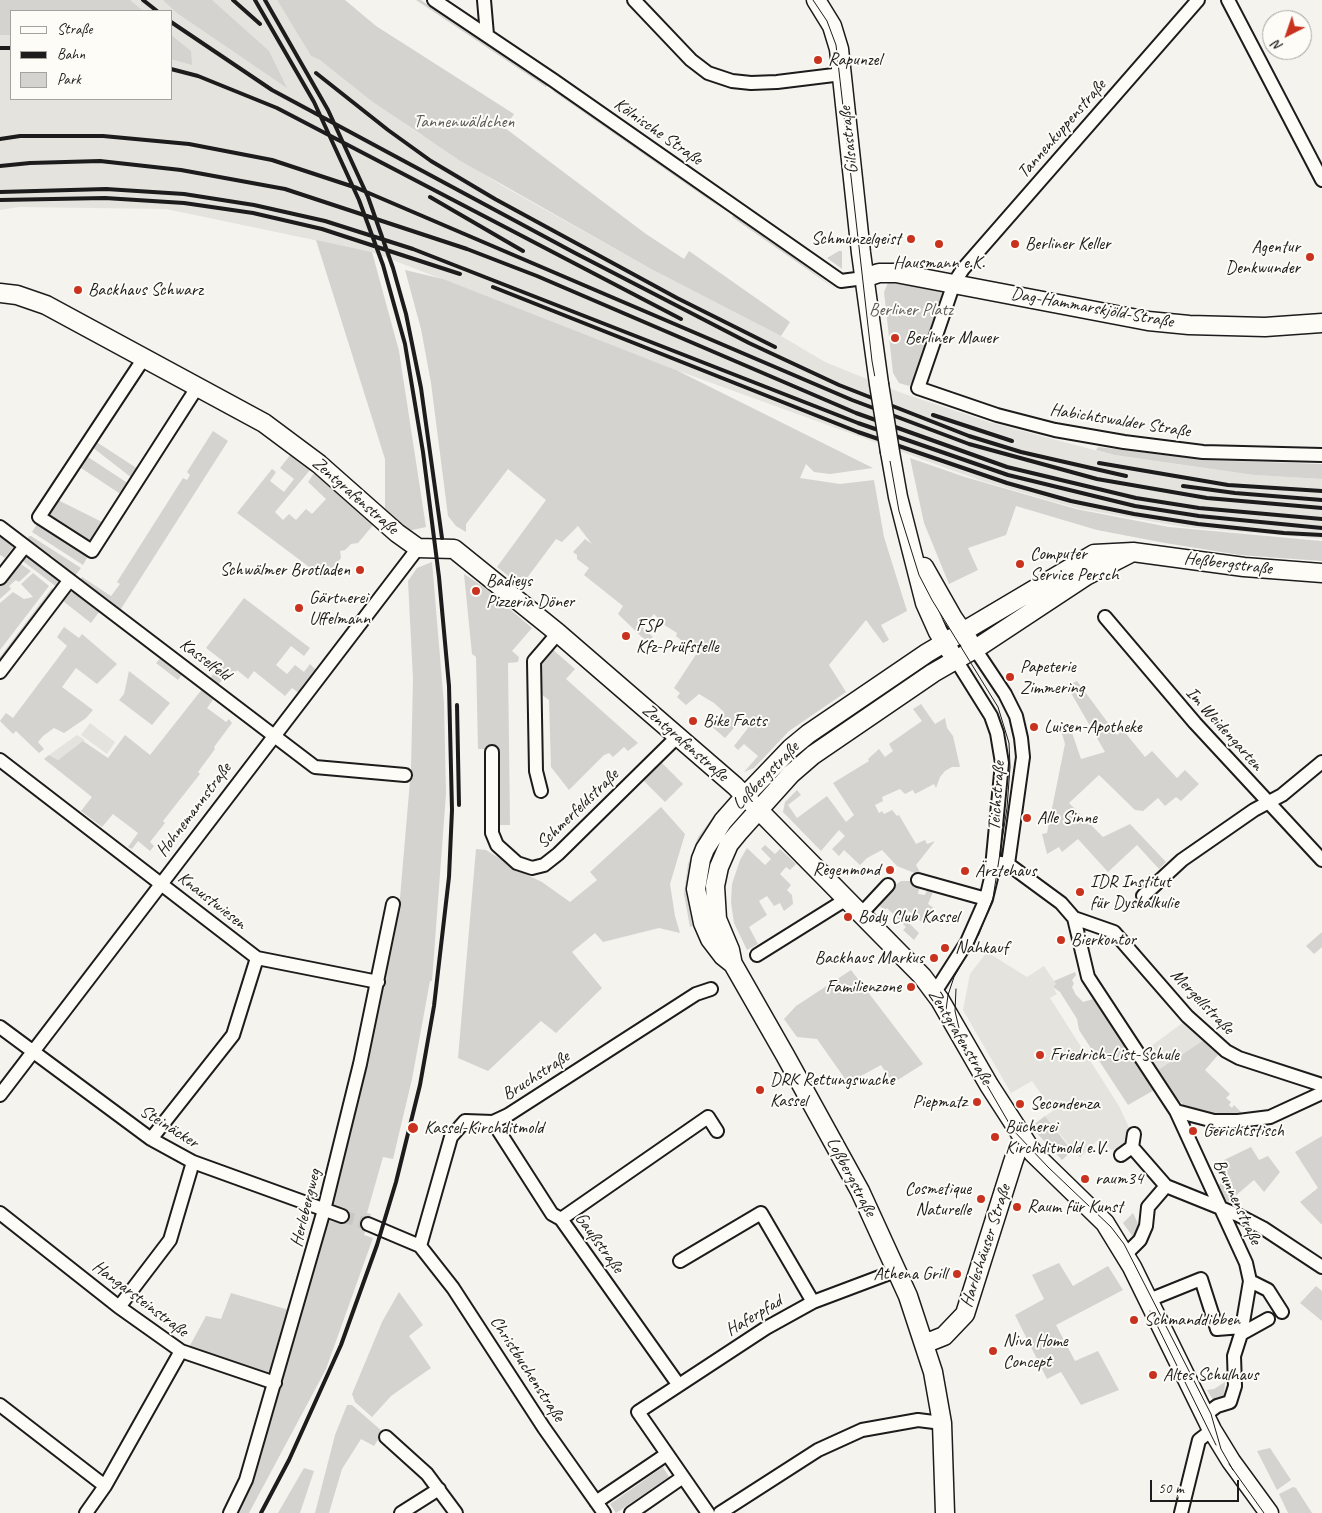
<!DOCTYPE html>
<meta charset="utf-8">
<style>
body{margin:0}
#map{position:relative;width:1322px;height:1513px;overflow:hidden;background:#f4f3ee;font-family:Caveat,sans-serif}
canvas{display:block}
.legend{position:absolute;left:10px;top:10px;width:162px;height:90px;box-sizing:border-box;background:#fdfcf7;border:1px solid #a3a29f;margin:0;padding:6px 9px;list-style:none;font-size:15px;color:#1c1c1c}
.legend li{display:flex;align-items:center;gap:10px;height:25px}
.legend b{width:25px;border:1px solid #a3a29f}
.north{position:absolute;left:1262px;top:10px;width:50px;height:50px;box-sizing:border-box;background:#fdfcf7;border:1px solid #a3a29f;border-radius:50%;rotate:221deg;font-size:14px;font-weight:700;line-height:20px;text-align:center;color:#1c1c1c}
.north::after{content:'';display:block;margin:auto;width:18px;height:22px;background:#c8321e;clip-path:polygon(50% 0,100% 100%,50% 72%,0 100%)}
.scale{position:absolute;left:1150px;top:1480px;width:89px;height:22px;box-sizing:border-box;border:2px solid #1c1c1c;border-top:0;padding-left:6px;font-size:15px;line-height:18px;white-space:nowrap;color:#1c1c1c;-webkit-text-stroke:4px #fdfcf7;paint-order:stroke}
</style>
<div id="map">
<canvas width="1322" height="1513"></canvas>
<ul class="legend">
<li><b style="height:6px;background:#fdfcf7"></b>Straße</li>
<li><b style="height:6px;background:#1c1c1c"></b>Bahn</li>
<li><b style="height:14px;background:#d4d3cf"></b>Park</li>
</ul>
<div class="north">N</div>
<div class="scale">50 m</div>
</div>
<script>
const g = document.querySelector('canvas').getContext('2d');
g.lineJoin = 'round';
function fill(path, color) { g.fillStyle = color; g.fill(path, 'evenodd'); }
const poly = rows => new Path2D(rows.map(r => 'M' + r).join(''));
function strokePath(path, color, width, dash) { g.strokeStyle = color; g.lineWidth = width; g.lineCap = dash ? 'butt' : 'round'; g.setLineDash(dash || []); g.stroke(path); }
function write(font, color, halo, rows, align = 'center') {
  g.font = font + ' Caveat,sans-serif'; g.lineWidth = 4; g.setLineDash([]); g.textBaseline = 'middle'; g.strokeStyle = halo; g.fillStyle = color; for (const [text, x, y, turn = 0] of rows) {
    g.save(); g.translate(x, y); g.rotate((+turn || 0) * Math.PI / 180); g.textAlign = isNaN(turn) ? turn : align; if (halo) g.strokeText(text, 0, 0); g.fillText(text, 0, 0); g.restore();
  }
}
fill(poly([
 [0,0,277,0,311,56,320,60,415,131,501,185,651,269,781,336,825,362,899,392,989,422,1113,455,1254,475,1322,479,1322,539,1184,527,1126,517,1076,508,979,480,676,370,372,252,166,209,19,207,0,210],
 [11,11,171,11,171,99,11,99],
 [90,723,115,742,107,754,81,735],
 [77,735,85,740,58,760,49,755],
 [987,952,1027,977,1044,966,1056,984,1053,987,1057,994,1050,998,1083,1050,1088,1051,1091,1054,1089,1059,1119,1106,1131,1132,1130,1137,1118,1149,1111,1150,1100,1138,1080,1158,1045,1116,1053,1111,1032,1081,1011,1093,963,1010,970,974],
 [1184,1022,1204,1040,1158,1070,1147,1049]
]), '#e4e3de');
fill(poly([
 [0,0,130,0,143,11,11,11,11,35,0,35],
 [163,0,212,0,269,51,287,88,177,13],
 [277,0,345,0,376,26,514,114,505,128,646,234,684,259,689,251,790,322,781,336,651,269,459,160,373,102,320,60,311,56],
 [416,0,421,0,431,7,435,6,451,16,452,21,491,47,496,46,518,61,518,65,548,85,546,87],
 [171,35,191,51,192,65,171,59],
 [554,90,585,111,587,109,602,119,602,123,689,184,691,182,708,194,708,198,722,209,553,91],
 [734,215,775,245,777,243,796,256,796,259,837,290,732,217],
 [316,240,372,252,399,351,426,527,408,531,385,510,385,459],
 [839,251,842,251,842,269,827,258],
 [405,270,443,279,676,370,873,468,830,474,814,472,806,464,800,478,840,484,874,480,884,537,907,611,881,625,889,640,883,643,866,620,829,665,846,692,789,731,754,768,744,772,758,756,744,744,738,750,734,746,748,728,744,724,746,722,742,719,725,738,710,725,724,712,714,703,699,694,686,705,677,697,680,693,674,688,697,653,676,636,677,633,658,621,659,619,654,614,642,627,653,637,648,643,618,614,623,606,584,575,589,568,577,559,577,555,573,552,585,539,592,544,578,526,562,542,556,539,521,586,497,567,546,500,508,469,466,524,466,532,456,526,448,516,431,383,421,329],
 [895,282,937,288,943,294,913,380,909,386,899,383,893,373,884,292,888,283],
 [213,431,228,441,119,612,79,581,82,577,111,596,120,584,117,582,183,478,187,480,190,475,187,472],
 [95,441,138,469,132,478,92,447],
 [1098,447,1208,460,1322,464,1322,479,1254,475,1114,455,1096,450],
 [291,454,310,470,275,512,283,520,289,514,296,520,306,509,312,514,326,499,308,482,314,473,374,524,358,543,351,544,345,550,340,551,341,558,324,578,237,513,272,469,276,472,270,481,284,492,294,479,280,468],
 [85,455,129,484,122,495,78,466],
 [910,458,965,477,1076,509,1169,527,1322,541,1322,561,1240,555,1165,543,1097,530,1016,506,1006,535,968,548,978,570,949,584,924,523],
 [58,500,104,523,90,544,46,516],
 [37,524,88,556,83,565,32,532],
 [0,535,13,547,5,558,0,555],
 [29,536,31,536,81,568,75,576,51,555,50,556,27,539],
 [22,557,27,557,58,580,59,582,58,588,20,559],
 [18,562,31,571,19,582,16,580,9,586,11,589,0,599,0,585],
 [432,562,444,704,446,794,432,981,430,981,412,1079,393,1159,383,1157,367,1213,371,1214,364,1235,373,1238,326,1369,249,1513,235,1513,266,1435,325,1219,333,1222,339,1219,336,1207,330,1204,400,898,411,769,413,679,408,581,417,568],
 [33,573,49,586,0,650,0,603,13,592,24,599,33,597,21,584],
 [464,574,485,588,532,628,512,651,519,657,518,662,508,663,510,825,496,825,496,749,478,749,476,657,472,654],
 [52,588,56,591,0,665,0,657],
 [70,592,74,593,99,612,91,623,63,601],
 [244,598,310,648,304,656,291,646,276,665,287,674,295,665,304,672,310,664,316,670,299,693,292,688,285,696,254,671,248,679,237,670,234,674,230,671,217,686,209,680,223,661,206,648],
 [64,627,79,638,82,634,117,664,97,684,76,668,62,687,93,710,86,718,64,733,54,728,43,736,38,742,44,749,39,753,16,731,13,734,0,721,6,713,13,718,67,646,57,637],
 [551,648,575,669,566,679,638,743,628,751,624,747,613,757,609,753,604,755,569,790,551,767,549,700,537,691,536,666],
 [162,656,183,673,178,680,156,663],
 [928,660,931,665,805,750,791,762,770,788,765,784,793,753],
 [129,671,170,703,152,725,119,700,124,694],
 [1077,681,1117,735,1123,730,1145,757,1152,751,1177,778,1185,770,1199,784,1181,801,1176,797,1165,806,1158,798,1143,811,1135,810,1099,775,1069,803,1103,837,1130,824,1166,862,1159,869,1137,845,1108,872,1078,839,1062,852,1059,847,1047,854,1042,834,1047,833,1065,744,1061,730,1070,727,1081,759,1105,752,1067,686],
 [203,688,215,697,207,708,226,722,229,719,232,723,214,747,215,749,198,772,200,774,163,821,165,823,150,842,154,846,150,851,138,841,132,849,128,847,138,833,113,814,102,827,81,811,92,797,44,759,49,755,58,760,83,741,108,758,125,735,150,755],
 [921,704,935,724,945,718,947,728,953,736,960,767,952,767,945,771,940,777,936,788,934,784,915,794,913,790,905,794,900,789,882,797,883,801,875,805,879,813,882,811,884,814,892,810,897,816,899,815,916,844,925,840,927,844,935,841,916,865,922,876,897,866,882,850,867,858,860,865,844,850,839,856,832,849,845,836,839,830,821,851,783,812,785,802,797,790,801,795,788,805,797,818,827,796,846,822,854,815,833,783,869,761,868,759,879,749,885,757,893,751,889,744,922,721,913,709],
 [661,762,683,784,665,802,643,780],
 [661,807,685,834,670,884,675,916,680,933,659,928,603,942,595,933,572,952,602,988,556,1033,541,1021,488,1071,458,1058,476,849,486,850,525,874,542,882,570,902,597,880,590,872],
 [719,809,721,812,703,835,691,865,687,895,693,926,690,927,684,894,688,864,698,837],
 [765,845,775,854,780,849,796,864,790,870,786,867,780,874,791,885,787,890,792,895,793,904,784,911,780,903,774,906,767,896,759,901,767,915,749,927,758,944,747,950,734,923,731,902,732,884,740,860,747,848,765,865,771,859,761,849],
 [901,881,910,881,920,884,918,894,925,895,927,890,933,892,928,904,935,909,925,925,909,911,903,917,919,933,914,940,903,930,906,927,887,908,884,910,878,904,881,900,883,901,891,888],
 [1322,932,1322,947,1314,954,1306,946],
 [851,970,923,1064,893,1083,881,1065,848,1083,817,1039,797,1037,784,1019,796,1006],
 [1075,972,1076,975,1072,980,1074,984,1072,987,1076,995,1083,1002,1093,999,1156,1089,1128,1105,1079,1030,1077,1019,1060,992,1053,987,1056,984,1054,981],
 [1204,1040,1218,1055,1205,1070,1230,1094,1226,1098,1231,1102,1229,1105,1232,1108,1234,1105,1242,1113,1213,1114,1186,1108,1174,1095,1158,1070],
 [1045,1116,1072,1151,1062,1160,1031,1127],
 [1322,1136,1322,1224,1321,1224,1300,1202,1318,1188,1295,1152],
 [1251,1147,1259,1160,1268,1156,1280,1172,1264,1192,1254,1180,1227,1203,1223,1202,1216,1187,1227,1178,1224,1160],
 [1133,1213,1140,1228,1136,1236,1133,1237,1123,1223],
 [1059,1263,1073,1286,1108,1266,1123,1290,1056,1325,1075,1361,1098,1351,1119,1390,1081,1405,1061,1372,1047,1379,1015,1315,1044,1299,1032,1275],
 [1316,1286,1322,1291,1322,1321,1300,1303],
 [399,1292,423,1325,409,1336,431,1368,391,1396,372,1417,355,1402,352,1394,382,1322],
 [231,1293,289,1310,272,1379,187,1351,206,1316,221,1319],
 [1225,1382,1224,1395,1221,1399,1213,1400,1207,1390,1214,1389],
 [347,1405,352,1405,383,1432,374,1446,361,1439,342,1469,329,1513,315,1513,335,1435],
 [1270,1448,1291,1480,1277,1490,1257,1451],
 [663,1467,669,1477,616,1513,610,1504],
 [304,1468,314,1471,300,1513,278,1513],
 [1293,1487,1296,1488,1312,1513,1288,1513,1279,1494]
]), '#d4d3cf');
strokePath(poly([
 [342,1216,368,1224]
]), '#c9c8c4', 12, [12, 6]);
const street = poly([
 [434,0,553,80,841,281,864,278],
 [484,0,487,35],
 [634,0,691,60,708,73,732,81,751,83,777,82,842,74],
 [1198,0,963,269,954,283,918,388,997,415,1055,430,1124,442,1203,452,1322,455],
 [1228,0,1322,180],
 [144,358,39,517,92,551,198,386],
 [0,527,315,767,405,775],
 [0,578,25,546],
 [1105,617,1195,723,1322,860],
 [975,649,1005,694,1016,716,1021,738,1023,757,1008,864],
 [0,672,69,581],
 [492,752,492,833,497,845,517,863,532,868,544,865,558,854,678,736],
 [0,760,257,958,378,982],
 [541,791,536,771,534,661,558,633],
 [993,862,1008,864,1061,903,1074,918,1088,977,1176,1111,1246,1263,1250,1281,1241,1334,1234,1356,1235,1386,1230,1402,1217,1406,1205,1415],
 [918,880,986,899],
 [1143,896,1182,860,1254,810,1282,795,1322,762],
 [861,914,888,885],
 [1074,918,1114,932,1187,1016,1226,1051,1239,1058,1322,1085],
 [757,955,845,900],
 [935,992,967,942,986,899,991,878,1002,763,997,733,991,716,956,660],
 [0,1027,151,1139,193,1162,342,1216],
 [0,1095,418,548],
 [1176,1111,1214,1121,1238,1121,1270,1117,1322,1093],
 [493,1122,552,1214,561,1219,678,1384],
 [151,1139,233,1035,257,958],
 [1132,1147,1166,1186],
 [1121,1155,1132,1147,1134,1134],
 [1166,1186,1238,1215,1263,1228,1322,1267],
 [0,1213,119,1307,181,1351,275,1383],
 [561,1219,708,1117,717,1131],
 [368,1224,420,1246,453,1288,544,1428,604,1513],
 [420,1246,451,1137,465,1121,493,1122,508,1115,696,994,711,989],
 [1125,1255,1140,1240,1146,1226,1148,1207,1166,1186],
 [680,1261,761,1213,813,1302],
 [1250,1281,1268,1290,1282,1312],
 [1149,1300,1201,1279,1217,1329,1242,1327],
 [119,1307,170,1240,193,1162],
 [1241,1334,1268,1319],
 [0,1405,105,1486],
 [386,1437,427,1474,456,1513],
 [596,1502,667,1454],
 [86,1513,105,1486,181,1351],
 [230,1513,246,1480,324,1210,360,1064,393,904],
 [401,1513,439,1489],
 [631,1513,683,1477],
 [708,1513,638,1412,766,1328,813,1302,898,1270],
 [720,1513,818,1450,862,1430,918,1420,942,1423],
 [1181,1513,1199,1440,1212,1430]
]);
const secondary = poly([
 [816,0,832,26,839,49,861,253,879,384],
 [864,278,879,273,896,273,1148,321,1189,325,1265,327,1322,323],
 [0,293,17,295,46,305,264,423,319,464,397,533,418,548,454,549,558,633,735,786,922,976,940,1000,989,1085,1033,1153,1105,1223,1132,1267,1212,1430,1231,1461,1269,1513],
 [890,452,898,497,925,603,938,632,950,651],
 [924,567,953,618,969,641],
 [732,960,730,950,717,919,715,886,719,867,729,844,738,833,791,774,813,755,933,673,980,646,1086,576,1129,554],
 [924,1344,944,1336,965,1314,1013,1162,1019,1145,1024,1140],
 [945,1513,942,1423,933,1372,908,1296,860,1191,785,1055,733,964,723,956,710,939,703,923,696,889,701,859,705,849,723,821,745,796,791,748,808,734,927,653,1094,554,1133,552,1244,567,1322,573]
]);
strokePath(street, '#1c1c1c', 16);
strokePath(secondary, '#1c1c1c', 21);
strokePath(street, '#fdfcf7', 12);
strokePath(secondary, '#fdfcf7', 18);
strokePath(poly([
 [813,0,827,21,836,45,872,361,899,511,919,575,932,600,998,707,1009,743,1010,767,1007,808,993,898,979,934,954,977,948,995,946,1010,959,1037,1013,1130,1048,1167,1111,1227,1124,1244,1211,1414,1221,1449,1233,1470],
 [956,989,955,1011,959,1028],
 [1150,1311,1216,1445],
 [1229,1464,1264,1513]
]), '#1c1c1c', 1);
strokePath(poly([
 [143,0,157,11],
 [233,0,260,24],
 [255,0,314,102,359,200,383,265,405,344,423,452,439,577,449,686,452,810,449,877,434,1006,420,1085,396,1182,377,1245,341,1345,289,1460,261,1513],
 [265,0,328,110,368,197,393,268,406,314,421,388,442,538],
 [171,22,272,90,575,253,749,343,839,385,969,436,1021,452,1126,476],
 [0,48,11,48],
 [171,69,198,76,277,108,681,319],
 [316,73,388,130,431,161,495,199,677,298,775,347],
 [0,139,20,136,103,136,189,144,272,160,357,188,852,400,969,444,1097,479,1207,498,1322,508],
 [0,166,30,163,100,161,181,170,285,189,467,249,537,276,856,413,1007,467,1136,498,1199,508,1322,519],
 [0,192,106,189,184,194,254,205,325,221,413,249,858,423,1008,475,1135,506,1199,516,1322,528],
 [430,197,523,251],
 [0,200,105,198,184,203,253,213,322,229,460,274],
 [493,287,858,432,1007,483,1071,501,1134,514,1198,524,1284,533,1322,535],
 [933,415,1012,441],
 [1099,463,1228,485,1322,491],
 [1183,486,1235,493,1322,500],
 [457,705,459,805]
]), '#1c1c1c', 4);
const secondaryBridge = poly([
 [879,384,890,452]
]);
strokePath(secondaryBridge, '#1c1c1c', 21, []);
strokePath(secondaryBridge, '#fdfcf7', 18);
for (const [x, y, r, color] of [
 [818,60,5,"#c8321e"],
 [911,239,5,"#c8321e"],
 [939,244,5,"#c8321e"],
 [1015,244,5,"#c8321e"],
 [1310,257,5,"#c8321e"],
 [78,290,5,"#c8321e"],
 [895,338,5,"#c8321e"],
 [1020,564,5,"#c8321e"],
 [360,570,5,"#c8321e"],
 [476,591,5,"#c8321e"],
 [299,608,5,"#c8321e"],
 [626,636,5,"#c8321e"],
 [1010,677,5,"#c8321e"],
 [693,721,5,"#c8321e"],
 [1034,727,5,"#c8321e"],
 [1027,818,5,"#c8321e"],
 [890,870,5,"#c8321e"],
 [965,871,5,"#c8321e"],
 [1080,892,5,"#c8321e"],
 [848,917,5,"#c8321e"],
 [1061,940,5,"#c8321e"],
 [945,948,5,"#c8321e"],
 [934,958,5,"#c8321e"],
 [911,987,5,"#c8321e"],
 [1040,1055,5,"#c8321e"],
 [760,1090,5,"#c8321e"],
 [977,1102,5,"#c8321e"],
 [1020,1104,5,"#c8321e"],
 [413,1128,6,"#c8321e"],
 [1193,1131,5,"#c8321e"],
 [995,1137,5,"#c8321e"],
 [1085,1179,5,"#c8321e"],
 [981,1199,5,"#c8321e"],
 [1017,1207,5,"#c8321e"],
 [957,1274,5,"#c8321e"],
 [1134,1320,5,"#c8321e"],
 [993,1351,5,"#c8321e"],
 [1153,1375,5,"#c8321e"]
]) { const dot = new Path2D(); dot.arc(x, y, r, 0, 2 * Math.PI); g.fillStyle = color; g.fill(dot); strokePath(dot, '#fdfcf7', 2); }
write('18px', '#1c1c1c', '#fdfcf7', [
 ["Rapunzel",828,60],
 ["Schmunzelgeist",901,239,"right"],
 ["Berliner Keller",1025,244],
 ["Agentur",1300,247,"right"],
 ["Denkwunder",1300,268,"right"],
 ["Hausmann e.K.",939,263,"center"],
 ["Backhaus Schwarz",88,290],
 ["Berliner Mauer",905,338],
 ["Computer",1030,554],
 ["Service Persch",1030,575],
 ["Schwälmer Brotladen",350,570,"right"],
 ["Badieys",486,581],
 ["Pizzeria Döner",486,602],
 ["Gärtnerei",309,598],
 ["Uffelmann",309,619],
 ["FSP",636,626],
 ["Kfz-Prüfstelle",636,647],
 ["Papeterie",1020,667],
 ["Zimmering",1020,688],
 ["Bike Facts",703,721],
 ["Luisen-Apotheke",1044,727],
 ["Alle Sinne",1037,818],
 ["Regenmond",880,870,"right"],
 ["Ärztehaus",975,871],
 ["IDR Institut",1090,882],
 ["für Dyskalkulie",1090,903],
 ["Body Club Kassel",858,917],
 ["Bierkontor",1071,940],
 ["Nahkauf",955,948],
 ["Backhaus Markus",924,958,"right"],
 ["Familienzone",901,987,"right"],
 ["Friedrich-List-Schule",1050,1055],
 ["DRK Rettungswache",770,1080],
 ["Kassel",770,1101],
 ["Piepmatz",967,1102,"right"],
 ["Secondenza",1030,1104],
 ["Bücherei",1005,1127],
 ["Kirchditmold e.V.",1005,1148],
 ["Kassel-Kirchditmold",424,1128],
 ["Gerichtstisch",1203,1131],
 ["raum34",1095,1179],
 ["Cosmetique",971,1189,"right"],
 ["Naturelle",971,1210,"right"],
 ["Raum für Kunst",1027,1207],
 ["Athena Grill",947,1274,"right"],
 ["Schmanddibben",1144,1320],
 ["Niva Home",1003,1341],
 ["Concept",1003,1362],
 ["Altes Schulhaus",1163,1375]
], 'left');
write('18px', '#5c5c5b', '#fdfcf7', [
 ["Tannenwäldchen",464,122],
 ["Berliner Platz",911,310]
]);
write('18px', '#1c1c1c', '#fdfcf7', [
 ["Tannenkuppenstraße",1062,129,-49],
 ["Kölnische Straße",658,132,35],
 ["Gilsastraße",849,140,-96],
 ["Dag-Hammarskjöld-Straße",1092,308,10],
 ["Habichtswalder Straße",1120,421,9],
 ["Zentgrafenstraße",355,496,41],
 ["Heßbergstraße",1228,564,7],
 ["Kasselfeld",205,660,37],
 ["Im Weidengarten",1224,729,48],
 ["Zentgrafenstraße",685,743,41],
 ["Loßbergstraße",766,776,-46],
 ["Teichstraße",997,796,-86],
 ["Schmerfeldstraße",578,809,-44],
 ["Hohnemannstraße",194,810,-53],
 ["Knaustwiesen",212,901,38],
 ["Mergellstraße",1202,1002,46],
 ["Zentgrafenstraße",960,1037,59],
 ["Bruchstraße",536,1076,-33],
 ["Steinäcker",169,1127,32],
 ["Loßbergstraße",851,1177,62],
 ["Brunnenstraße",1237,1202,65],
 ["Herlebergweg",306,1208,-76],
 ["Gaußstraße",599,1243,54],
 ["Harleshäuser Straße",986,1246,-72],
 ["Hangarsteinstraße",140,1299,37],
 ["Haferpfad",754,1316,-31],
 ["Christbuchenstraße",527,1369,57]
]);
</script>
